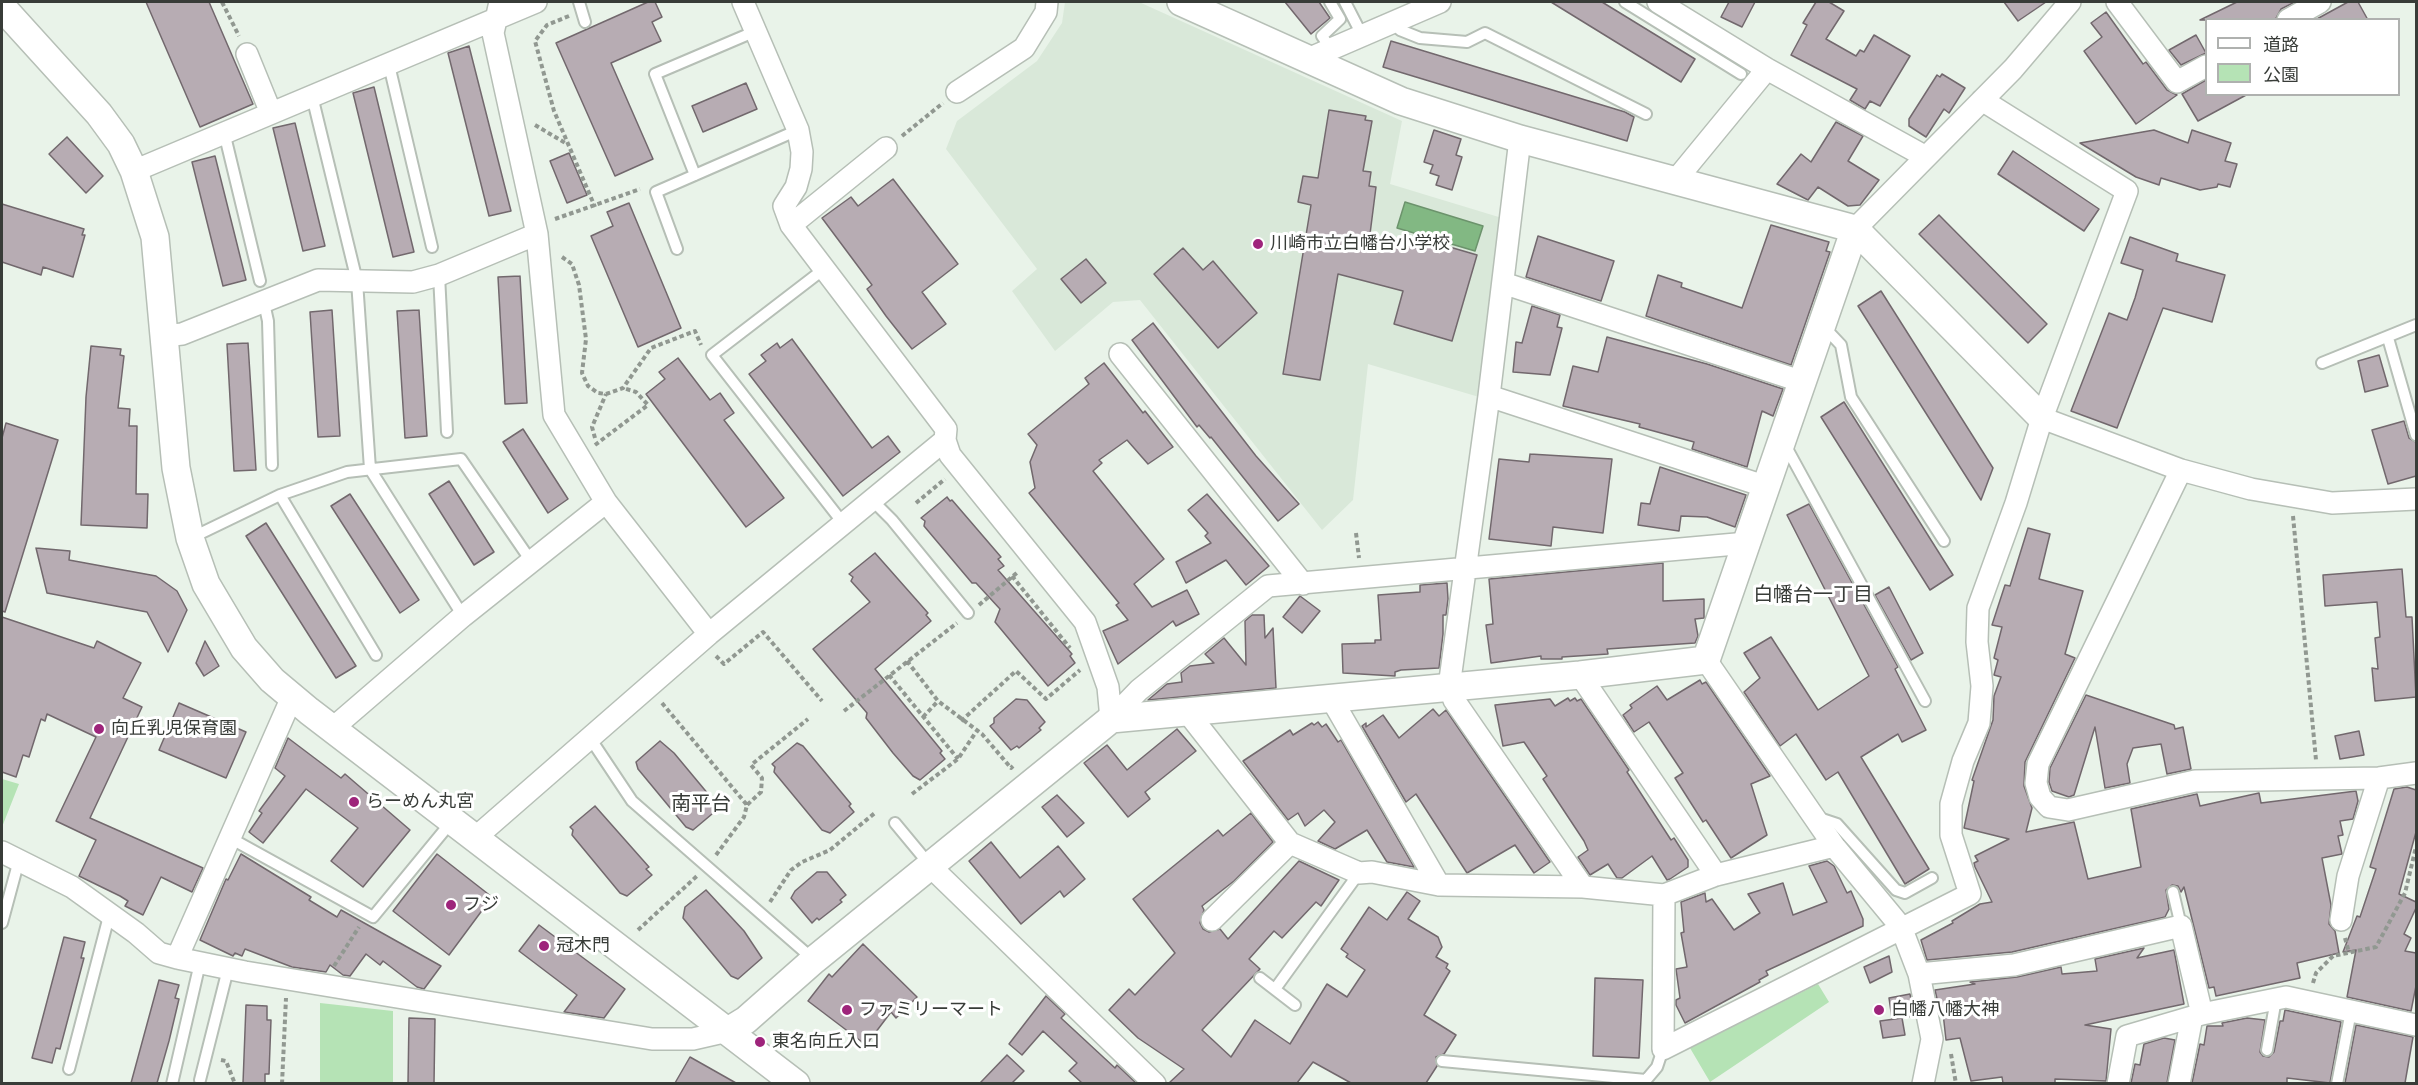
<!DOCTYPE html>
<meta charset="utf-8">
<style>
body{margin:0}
#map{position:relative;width:2418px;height:1085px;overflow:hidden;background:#e9f3e9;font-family:"Fira Sans","Noto Sans JP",sans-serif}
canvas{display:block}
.frame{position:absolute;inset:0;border:3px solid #383c38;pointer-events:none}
.legend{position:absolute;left:2205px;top:18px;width:195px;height:78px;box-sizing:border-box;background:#fff;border:2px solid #afb1af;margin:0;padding:8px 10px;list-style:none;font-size:18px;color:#383c38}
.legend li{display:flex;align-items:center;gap:12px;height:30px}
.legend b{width:30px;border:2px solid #afb1af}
</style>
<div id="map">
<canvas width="2418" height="1085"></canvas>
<div class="frame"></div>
<ul class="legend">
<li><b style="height:8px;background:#fff"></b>道路</li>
<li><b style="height:16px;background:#b5e3b5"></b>公園</li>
</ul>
</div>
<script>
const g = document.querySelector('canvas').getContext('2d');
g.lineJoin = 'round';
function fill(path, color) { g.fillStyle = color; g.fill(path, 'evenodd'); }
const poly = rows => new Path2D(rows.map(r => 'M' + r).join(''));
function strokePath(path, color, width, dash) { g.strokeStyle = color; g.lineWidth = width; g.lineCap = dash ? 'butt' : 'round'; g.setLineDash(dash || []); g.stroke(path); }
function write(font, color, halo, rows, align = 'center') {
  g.font = font + ' "Fira Sans","Noto Sans JP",sans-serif'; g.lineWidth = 6; g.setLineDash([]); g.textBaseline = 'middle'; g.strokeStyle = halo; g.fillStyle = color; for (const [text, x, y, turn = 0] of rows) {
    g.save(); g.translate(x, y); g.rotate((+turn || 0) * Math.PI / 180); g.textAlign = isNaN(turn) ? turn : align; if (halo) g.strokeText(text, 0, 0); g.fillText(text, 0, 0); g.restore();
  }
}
fill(poly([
 [1065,2,1139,2,1402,121,1390,184,1502,218,1479,397,1368,364,1353,500,1322,530,1140,300,1113,302,1055,351,1012,291,1037,269,946,149,957,121,1037,61,1062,23]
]), '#d9e8d9');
fill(poly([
 [2,779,19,784,2,827],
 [1818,984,1829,1002,1710,1082,1690,1048],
 [320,1003,393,1011,393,1083,320,1083]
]), '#b5e3b5');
const water = poly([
 [1405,202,1483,226,1475,251,1397,228,1405,202]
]);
fill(water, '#82b883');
strokePath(water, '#6c936c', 1.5);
const building = poly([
 [146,2,209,2,253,104,200,127,146,2],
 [648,2,655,2,662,17,652,22,661,41,611,63,653,159,615,176,556,43,648,2],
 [1285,2,1319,2,1330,18,1311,34,1285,2],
 [1551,2,1602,2,1695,59,1681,82,1551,2],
 [1729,2,1755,2,1742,27,1721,17,1729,2],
 [1816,2,1829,2,1844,11,1826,39,1856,56,1860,50,1864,52,1874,35,1910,56,1880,106,1870,101,1865,109,1850,100,1857,89,1791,55,1807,25,1803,23,1816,2],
 [2004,2,2046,2,2018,21,2004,2],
 [2237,2,2295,2,2281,9,2275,20,2200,20,2237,2],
 [2348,2,2358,2,2368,20,2315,20,2348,2],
 [2106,12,2143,64,2146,62,2167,90,2177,95,2136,124,2084,51,2102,37,2091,23,2106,12],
 [2196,35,2206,53,2181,65,2169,50,2196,35],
 [1391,41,1625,112,1634,117,1627,141,1383,67,1391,41],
 [469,46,511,211,489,216,448,53,469,46],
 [1942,74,1965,88,1949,113,1944,109,1926,137,1909,126,1909,119,1937,75,1940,77,1942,74],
 [2206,80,2206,94,2248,94,2198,121,2182,94,2206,80],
 [746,83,757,109,703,132,692,106,746,83],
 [374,87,414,252,393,257,353,93,374,87],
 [1329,110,1366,116,1365,120,1372,121,1363,171,1371,172,1369,186,1376,187,1370,234,1416,248,1419,238,1477,255,1452,341,1394,324,1403,291,1338,274,1320,380,1283,374,1311,205,1298,202,1303,176,1318,178,1329,110],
 [1836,122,1863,136,1848,161,1879,180,1860,205,1848,206,1818,187,1808,200,1777,184,1801,154,1811,162,1836,122],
 [295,123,325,246,303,251,273,128,295,123],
 [1434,130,1461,139,1456,155,1462,157,1452,190,1436,185,1439,176,1430,173,1433,165,1424,162,1434,130],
 [2154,130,2188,143,2192,130,2231,143,2225,161,2237,164,2230,187,2218,184,2217,187,2200,190,2161,178,2159,185,2136,177,2080,143,2154,130],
 [67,137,103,176,86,193,49,154,67,137],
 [2013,151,2099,209,2084,231,1998,174,2013,151],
 [569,153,587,195,567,203,550,161,569,153],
 [215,156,246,280,223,286,192,162,215,156],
 [893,179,958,264,922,292,946,324,912,349,886,316,867,289,872,285,822,218,851,197,858,206,893,179],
 [629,203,681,328,638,347,591,236,613,226,607,212,629,203],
 [2,204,84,229,82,235,85,235,73,277,43,267,41,275,2,262,2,204],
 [1939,215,2047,324,2028,343,1919,234,1939,215],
 [1771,225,1829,242,1826,251,1830,252,1791,365,1646,316,1658,275,1682,283,1681,287,1742,308,1771,225],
 [1538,236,1614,261,1601,301,1526,277,1538,236],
 [2130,237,2178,254,2176,261,2225,275,2212,322,2163,308,2117,428,2071,411,2109,313,2127,320,2135,298,2143,270,2121,263,2130,237],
 [1183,248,1203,270,1213,261,1257,313,1218,348,1154,274,1183,248],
 [1086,259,1106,283,1081,303,1061,279,1086,259],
 [520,276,527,403,505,404,498,277,520,276],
 [1881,291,1993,468,1981,500,1858,306,1881,291],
 [1532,306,1560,315,1557,327,1562,328,1550,375,1513,372,1516,342,1522,343,1532,306],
 [332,310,340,436,318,437,310,312,332,310],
 [419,310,427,436,405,438,397,311,419,310],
 [1153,323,1256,456,1299,504,1278,521,1211,437,1210,438,1199,425,1197,427,1132,340,1153,323],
 [1607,337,1707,364,1783,389,1773,416,1762,411,1747,467,1692,449,1694,442,1639,427,1640,424,1563,406,1573,366,1598,372,1607,337],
 [792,339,872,448,888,436,900,452,843,496,749,374,766,361,761,355,777,343,780,348,792,339],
 [248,343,256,470,234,471,227,344,248,343],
 [91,346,121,349,120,355,124,356,118,408,130,409,129,426,137,426,136,494,148,494,147,528,81,525,86,397,91,346],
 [2379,355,2388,386,2365,392,2358,361,2379,355],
 [678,358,710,400,720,393,734,413,724,420,784,498,746,527,646,394,665,379,659,372,678,358],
 [1104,363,1143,413,1145,411,1173,447,1148,464,1127,440,1099,460,1102,463,1093,471,1164,559,1134,584,1152,607,1187,590,1199,614,1176,626,1173,621,1118,664,1103,631,1128,620,1116,605,1119,603,1029,493,1035,488,1030,462,1037,445,1028,434,1089,384,1085,378,1104,363],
 [1844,402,1953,575,1930,590,1821,417,1844,402],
 [2404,421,2409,438,2416,442,2416,476,2388,484,2372,430,2404,421],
 [6,423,58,440,5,612,2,611,2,438,6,423],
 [523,429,568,499,548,513,503,442,523,429],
 [1530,454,1612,459,1603,533,1553,527,1551,546,1489,539,1499,459,1529,462,1530,454],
 [1660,467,1746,495,1735,527,1707,517,1681,516,1679,531,1638,525,1641,503,1650,504,1660,467],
 [449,481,494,552,474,565,429,494,449,481],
 [350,494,419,600,400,613,331,506,350,494],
 [1207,494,1269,566,1246,585,1226,560,1186,583,1176,562,1211,543,1205,536,1208,533,1188,510,1207,494],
 [947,497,950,501,952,500,1001,557,998,559,1004,566,998,570,1072,654,1070,656,1075,663,1048,686,995,622,1000,609,976,583,972,583,924,526,925,521,921,518,947,497],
 [1809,504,1898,667,1895,669,1926,730,1902,742,1898,734,1861,757,1929,869,1905,884,1838,772,1826,780,1796,734,1780,746,1744,692,1760,678,1744,653,1771,637,1818,710,1869,676,1787,515,1809,504],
 [266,523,356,666,336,678,246,536,266,523],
 [2028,528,2050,534,2039,579,2083,591,2065,654,2075,658,2025,762,2024,786,2032,808,2026,832,2074,822,2088,879,2141,867,2131,809,2197,794,2200,806,2259,793,2261,803,2356,791,2358,801,2353,819,2340,821,2343,835,2338,836,2342,854,2322,858,2331,905,2329,924,2335,931,2339,953,2297,963,2300,978,2216,996,2214,987,2209,988,2184,887,2181,892,2178,886,2172,885,2166,890,2169,909,2165,917,2012,952,1927,960,1921,940,1953,923,1952,921,1980,904,1992,902,1975,867,1974,863,1978,861,1975,856,2009,839,1964,828,1974,781,1972,780,1993,720,1994,696,2001,677,1994,675,1998,660,1994,658,2002,627,1992,625,2005,585,2010,586,2028,528],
 [36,548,70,551,69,560,156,576,177,591,187,610,168,652,147,612,47,593,36,548],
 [875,553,928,613,926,615,931,621,875,669,942,751,940,753,945,759,920,780,913,776,893,753,866,718,867,713,813,649,870,602,851,581,853,577,849,574,875,553],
 [1663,563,1663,601,1704,599,1704,618,1695,619,1698,636,1695,643,1607,649,1608,654,1562,657,1562,659,1541,659,1541,656,1491,663,1486,625,1493,624,1489,579,1663,563],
 [2402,569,2406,617,2412,617,2416,697,2375,701,2372,668,2378,669,2375,638,2380,637,2377,602,2325,606,2323,575,2402,569],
 [1447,583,1448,599,1446,615,1443,615,1443,634,1439,668,1401,670,1395,672,1395,676,1343,673,1342,644,1375,643,1375,640,1381,640,1378,595,1420,592,1420,585,1447,583],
 [1889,587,1923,653,1911,660,1875,595,1889,587],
 [1300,596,1320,611,1302,633,1283,617,1300,596],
 [1252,615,1264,615,1265,638,1273,628,1276,688,1148,700,1167,684,1182,682,1181,673,1190,666,1214,663,1205,654,1224,638,1246,665,1245,621,1252,615],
 [2,617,94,648,97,641,141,663,123,698,142,707,90,818,203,868,192,892,161,877,143,915,125,906,128,901,120,896,79,876,96,840,56,821,96,737,47,714,45,721,41,719,29,757,23,755,16,777,2,772,2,617],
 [205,641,219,666,204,676,196,663,205,641],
 [1700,680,1702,684,1706,682,1770,776,1751,784,1767,835,1731,858,1706,820,1703,822,1675,778,1683,773,1649,722,1634,732,1623,715,1632,708,1630,705,1657,686,1667,700,1700,680],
 [2086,695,2174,725,2175,729,2183,727,2191,769,2167,774,2161,744,2133,748,2127,764,2130,783,2105,788,2095,727,2074,795,2069,797,2052,791,2049,782,2050,768,2086,695],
 [1568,698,1570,701,1575,698,1577,701,1581,699,1629,770,1627,772,1671,840,1674,838,1688,860,1688,867,1670,879,1667,880,1652,856,1622,878,1617,878,1608,864,1590,875,1578,857,1588,850,1584,841,1543,779,1547,776,1524,742,1503,746,1495,705,1550,699,1555,706,1568,698],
 [1016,699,1027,700,1045,722,1039,728,1041,730,1019,748,1017,746,1011,750,990,726,994,723,994,718,1016,699],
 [179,703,246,732,226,778,159,750,179,703],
 [1433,709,1439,716,1446,710,1550,862,1534,873,1515,845,1467,873,1416,794,1406,802,1362,726,1366,723,1366,727,1383,715,1399,738,1433,709],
 [1318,722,1322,727,1326,724,1338,742,1341,740,1414,867,1387,862,1367,830,1335,849,1318,841,1335,822,1324,810,1305,826,1298,813,1288,820,1243,761,1290,730,1293,735,1312,723,1314,725,1318,722],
 [1177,729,1196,751,1145,792,1150,799,1128,817,1084,763,1107,745,1127,770,1177,729],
 [2359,731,2364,755,2340,759,2335,736,2359,731],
 [288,738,341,778,345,774,410,830,363,887,331,861,358,828,306,789,263,843,249,832,262,813,259,811,285,776,275,768,288,738],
 [660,741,674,753,714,801,712,803,718,809,693,830,686,827,638,769,636,762,660,741],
 [797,743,803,746,851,804,849,806,854,812,830,833,822,830,774,772,775,767,772,764,797,743],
 [2407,787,2416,790,2416,832,2399,894,2416,902,2416,908,2404,934,2411,938,2405,951,2416,953,2416,986,2411,1011,2347,997,2356,950,2343,952,2357,916,2360,917,2376,869,2370,867,2394,789,2407,787],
 [1057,795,1084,823,1067,837,1042,807,1057,795],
 [595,806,649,867,646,869,652,875,627,896,620,893,572,835,573,830,570,827,595,806],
 [1251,813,1273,842,1234,881,1202,906,1204,910,1200,923,1203,929,1209,932,1220,929,1228,939,1299,861,1339,880,1321,906,1316,902,1282,938,1274,931,1249,959,1260,969,1202,1030,1231,1057,1255,1020,1290,1044,1327,984,1347,997,1365,970,1346,957,1348,954,1341,949,1369,907,1387,920,1407,892,1420,901,1408,919,1438,937,1442,947,1436,957,1448,964,1446,968,1450,971,1424,1015,1456,1035,1444,1054,1436,1057,1437,1066,1426,1083,1351,1083,1313,1062,1297,1083,1169,1083,1184,1069,1138,1038,1109,1010,1129,989,1135,995,1175,953,1133,899,1218,830,1223,836,1251,813],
 [991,842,1020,878,1058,846,1085,879,1064,897,1060,891,1021,924,969,861,991,842],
 [241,854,311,897,309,900,337,917,341,910,441,966,424,989,417,987,383,961,380,965,366,954,350,976,343,975,330,965,326,972,292,967,245,949,242,956,235,953,233,956,200,940,226,879,228,880,241,854],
 [437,854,492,897,449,955,393,911,437,854],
 [1827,861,1834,866,1847,893,1851,891,1863,919,1863,926,1766,971,1768,975,1759,980,1760,982,1685,1023,1676,1005,1676,1000,1680,998,1676,969,1687,967,1681,933,1684,932,1681,902,1705,893,1706,902,1712,899,1734,930,1760,913,1748,894,1783,883,1793,915,1827,902,1809,866,1827,861],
 [817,872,827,872,846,895,840,900,842,902,819,920,817,918,812,923,791,898,795,891,817,872],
 [706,890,744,931,762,958,738,979,731,976,683,918,685,907,706,890],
 [539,925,625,989,604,1018,564,1012,577,995,519,951,539,925],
 [64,937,85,942,81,958,84,958,60,1049,56,1048,52,1063,32,1058,64,937],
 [863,944,917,997,896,1018,891,1012,866,1045,808,1001,829,974,832,977,863,944],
 [2144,948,2137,958,2174,950,2184,1004,2085,1025,2111,1029,2106,1081,2055,1079,2055,1083,2003,1083,2002,1077,1971,1081,1960,1038,1946,1040,1943,1013,1940,1012,1935,990,1975,984,1970,982,2017,977,2061,967,2062,974,2097,971,2095,959,2144,948],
 [1889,956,1892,972,1870,983,1864,967,1889,956],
 [1595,978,1643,980,1639,1058,1593,1056,1595,978],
 [159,980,179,985,175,998,179,999,169,1041,157,1083,131,1083,159,980],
 [1910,994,1914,1016,1892,1019,1889,998,1910,994],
 [1046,996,1065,1014,1061,1018,1115,1068,1117,1065,1136,1083,1082,1083,1069,1071,1077,1063,1043,1031,1022,1055,1009,1044,1046,996],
 [246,1005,267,1006,267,1020,271,1020,269,1074,265,1074,265,1083,243,1083,246,1005],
 [2285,1010,2341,1022,2330,1083,2287,1078,2287,1083,2192,1083,2200,1044,2204,1045,2207,1026,2223,1026,2222,1023,2247,1018,2265,1020,2260,1052,2263,1056,2269,1057,2274,1052,2280,1021,2283,1021,2285,1010],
 [409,1018,435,1019,434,1083,408,1083,409,1018],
 [1902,1018,1905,1035,1883,1038,1880,1021,1902,1018],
 [2356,1025,2413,1037,2405,1083,2345,1083,2356,1025],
 [2164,1038,2175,1040,2167,1083,2131,1083,2135,1064,2140,1065,2144,1044,2164,1038],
 [1007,1055,1024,1071,1012,1083,980,1083,1007,1055],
 [690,1057,736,1083,675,1083,690,1057]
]);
fill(building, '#b7acb3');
strokePath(building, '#72686d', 1.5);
const service = poly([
 [579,2,585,22],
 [1330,2,1340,19,1322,36,1331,49],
 [1345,2,1362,35],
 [1625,2,1741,74],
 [1393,22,1400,30,1420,38,1467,42,1485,33,1646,114],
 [389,65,432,247],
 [312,96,357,281,370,469,463,616],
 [224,132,260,281],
 [695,175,655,74,756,31],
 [677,249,656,192,798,130],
 [824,269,712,355,843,523],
 [439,275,447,432],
 [264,303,268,321,272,465],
 [1823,326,1841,345,1851,397,1944,541],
 [2388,338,2416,435],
 [2322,363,2416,325],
 [1784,443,1925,701],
 [280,495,376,655],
 [872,500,892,520,968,613],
 [191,538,280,495,347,472,461,459,531,561],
 [590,738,632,801,814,960],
 [1816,817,1837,824,1896,890,1905,893,1932,878],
 [895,823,929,864],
 [230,838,373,917,452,821],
 [2173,892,2181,926],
 [2,923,19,860],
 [1260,978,1295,1005],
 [1275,989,1359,873],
 [2267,1050,2276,999],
 [1442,1061,1646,1080,1657,1067,1663,1049],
 [69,1069,109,916],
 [200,1080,228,969],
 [172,1084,200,963],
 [2337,1084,2351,1011]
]);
const minor = poly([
 [500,2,493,33,537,234,554,415,606,502,709,634],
 [743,2,798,130,802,152,801,169,796,187,784,206,791,225,946,429,945,440,950,455,1085,622,1108,687,1111,719],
 [1658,2,1767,69,1926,157],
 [2117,2,2177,82,2206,66],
 [2288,20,2320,2],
 [247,54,271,113],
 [1308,59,1440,2],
 [957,92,1024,48,1046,12,1047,2],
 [1520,139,1489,396,1449,687,1454,700,1583,887],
 [134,171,536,2],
 [1675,181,1767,69],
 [791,225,886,148],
 [1855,229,2013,69,2070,2],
 [1503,283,1803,382],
 [165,336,182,334,318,280,413,282,439,275,537,234],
 [1120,354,1303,584],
 [1489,396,1767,487],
 [2042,418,2181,470,2251,489,2332,503,2416,499],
 [2181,470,2038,764,2036,783,2040,797,2049,807,2068,810,2195,781,2379,778,2416,773],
 [1706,660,1834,846,1901,927,1919,974,1932,1039,1923,1084],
 [1580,675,1716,875],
 [1332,700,1439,885],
 [1188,713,1290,843,1359,873,1372,872,1439,885,1583,887,1664,895,1716,875,1834,846],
 [1111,719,1139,690,1268,586,1747,543],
 [333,728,463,616,606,502],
 [475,838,709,634,945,440],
 [2,852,72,887,136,933,159,953,177,958,245,972,652,1039,693,1039,728,1031],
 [931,867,1155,1084],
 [1664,895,1663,1049,1970,894,1951,835,1951,804,1963,761,1979,723,1982,686,1977,642,1978,608,2016,503,2042,418,2127,191,1982,100],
 [1212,920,1290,843],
 [2341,920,2348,876,2379,778],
 [177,958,292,697],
 [1919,974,2014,965,2181,926,2202,1014],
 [2118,1084,2127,1036,2202,1014,2286,997,2416,1025],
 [2179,1084,2192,1017]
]);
const tertiary = poly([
 [1181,2,1401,101,1520,139,1855,229,2042,418],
 [2,7,99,114,121,144,134,171,155,237,176,468,190,538,206,584,244,648,272,680,309,711,796,1084],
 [728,1031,746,1020,814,960,1111,719,1580,675,1706,660,1855,229]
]);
strokePath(service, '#b6bfb6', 14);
strokePath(minor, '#b6bfb6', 24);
strokePath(tertiary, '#b6bfb6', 30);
strokePath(poly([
 [222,2,239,36],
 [569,16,547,25,535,41,554,111,595,207],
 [535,125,567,144],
 [902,136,943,103],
 [555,219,640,189],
 [562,257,572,264,579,285,586,339,582,373,588,386,598,393,606,394,623,388,651,348,695,331,701,345],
 [595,438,592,427,606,394],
 [595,445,648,405,636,392,623,388],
 [916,503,945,479],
 [2293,516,2316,760],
 [1356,533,1359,558],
 [1012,576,1070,648],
 [979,605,1019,571],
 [716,656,724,664,763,632,822,701],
 [907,661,938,701,982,734,1011,768,1013,766],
 [889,675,958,759],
 [662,703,747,805],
 [844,711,957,623],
 [923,717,938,701],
 [961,721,1016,671,1046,699,1080,670],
 [912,794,958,759,976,732],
 [716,855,744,817,747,805,761,792,762,778,751,765,808,719],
 [770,902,791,870,802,862,830,850,876,812],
 [638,930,697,876],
 [2345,938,2349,953],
 [334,966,359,927],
 [2313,983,2316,973,2333,956,2376,947,2405,893,2416,847],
 [1951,1054,1956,1084],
 [221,1060,226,1061,235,1084],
 [282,1084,286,998]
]), '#919891', 4, [4.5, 3]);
strokePath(service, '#fff', 10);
strokePath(minor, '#fff', 21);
strokePath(tertiary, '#fff', 27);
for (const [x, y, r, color] of [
 [1258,244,6,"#9e247b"],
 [99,729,6,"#9e247b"],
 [354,802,6,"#9e247b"],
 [451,905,6,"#9e247b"],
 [544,946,6,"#9e247b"],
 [847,1010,6,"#9e247b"],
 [1879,1010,6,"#9e247b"],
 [760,1042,6,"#9e247b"]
]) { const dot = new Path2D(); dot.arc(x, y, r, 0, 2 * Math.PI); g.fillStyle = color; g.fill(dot); strokePath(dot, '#fff', 2); }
write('18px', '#383c38', '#fff', [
 ["川崎市立白幡台小学校",1270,244],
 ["向丘乳児保育園",111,729],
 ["らーめん丸宮",366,802],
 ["フジ",463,905],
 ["冠木門",556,946],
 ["ファミリーマート",859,1010],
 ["白幡八幡大神",1891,1010],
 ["東名向丘入口",772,1042]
], 'left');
write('20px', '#383c38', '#fff', [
 ["白幡台一丁目",1813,595],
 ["南平台",701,804]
]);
</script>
